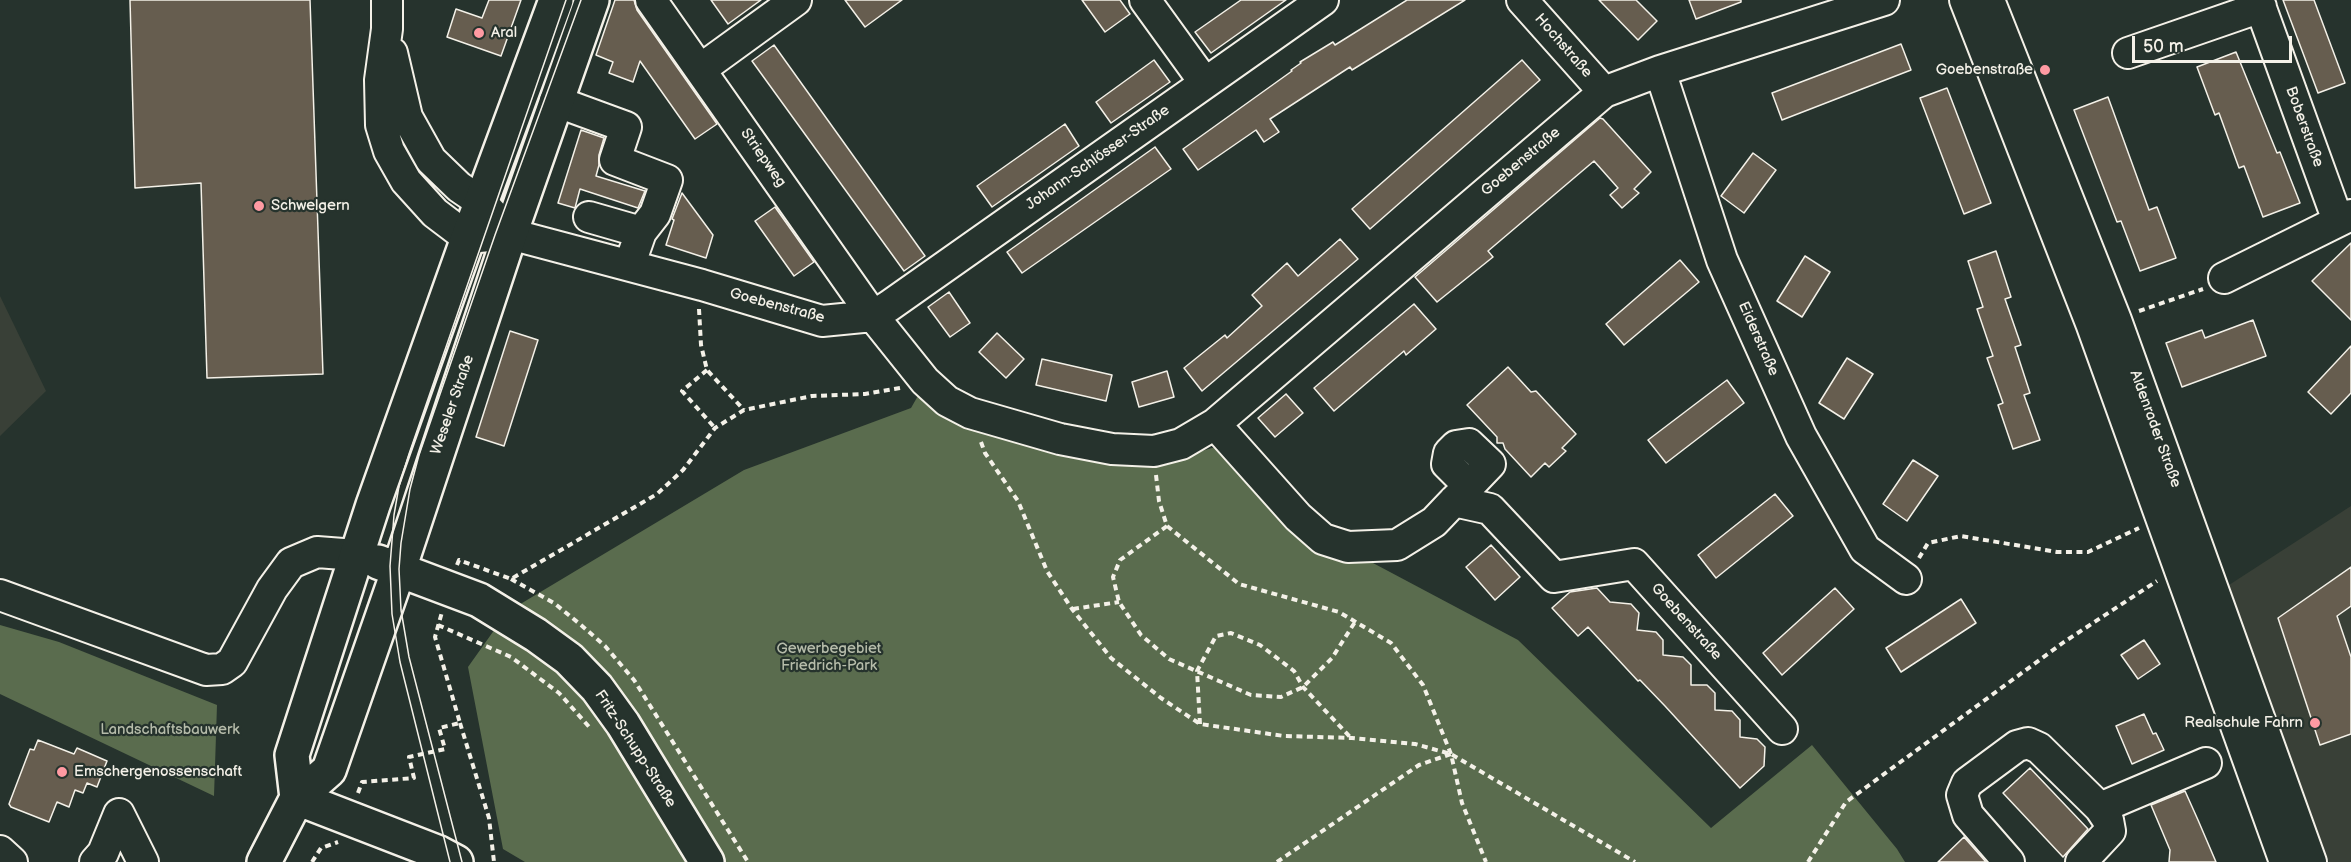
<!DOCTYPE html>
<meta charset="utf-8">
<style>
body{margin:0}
#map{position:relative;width:2351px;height:862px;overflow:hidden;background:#26332d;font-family:"Balsamiq Sans",sans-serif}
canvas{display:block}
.scale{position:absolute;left:2132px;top:36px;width:160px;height:27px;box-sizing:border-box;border:3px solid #f4f1e8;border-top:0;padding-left:8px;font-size:18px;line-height:21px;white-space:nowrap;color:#f4f1e8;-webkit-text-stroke:4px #26332d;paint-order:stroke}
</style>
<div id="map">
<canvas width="2351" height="862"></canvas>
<div class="scale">50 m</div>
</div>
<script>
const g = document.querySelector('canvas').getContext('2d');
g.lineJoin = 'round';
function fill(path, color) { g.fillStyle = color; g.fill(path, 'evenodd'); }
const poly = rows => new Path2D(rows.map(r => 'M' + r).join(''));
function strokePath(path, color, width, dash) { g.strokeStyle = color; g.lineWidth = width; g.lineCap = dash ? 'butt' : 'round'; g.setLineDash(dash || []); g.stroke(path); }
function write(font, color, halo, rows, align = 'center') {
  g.font = font + ' "Balsamiq Sans",sans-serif'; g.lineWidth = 4.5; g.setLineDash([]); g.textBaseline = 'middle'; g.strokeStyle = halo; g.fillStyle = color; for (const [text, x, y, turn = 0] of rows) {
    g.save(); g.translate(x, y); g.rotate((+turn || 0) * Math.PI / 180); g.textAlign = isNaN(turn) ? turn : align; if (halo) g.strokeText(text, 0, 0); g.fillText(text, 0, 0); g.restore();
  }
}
fill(poly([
 [0,296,46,391,0,436],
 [2351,506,2351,862,2329,862,2229,585]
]), '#394037');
fill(poly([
 [919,394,1167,461,1219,446,1348,558,1373,563,1518,640,1711,828,1812,745,1897,849,1905,862,525,862,503,849,468,667,507,612,744,470,911,408],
 [0,625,59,642,217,705,214,796,0,694]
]), '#5a6c4e');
const building = poly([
 [130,0,310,0,323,374,207,378,201,183,135,188,130,0],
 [489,0,521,0,501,56,447,37,456,9,482,18,489,0],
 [615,0,634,0,637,10,717,124,695,139,640,61,633,82,609,73,613,62,596,55,615,0],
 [711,0,761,0,728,24,711,0],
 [845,0,902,0,865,27,845,0],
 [1082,0,1120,0,1130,14,1105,32,1082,0],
 [1241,0,1286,0,1211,53,1195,32,1241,0],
 [1407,0,1465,0,1352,70,1350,67,1270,119,1279,132,1264,142,1256,130,1198,170,1183,149,1292,71,1291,70,1301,63,1300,62,1333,42,1335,45,1407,0],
 [1599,0,1636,0,1657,21,1638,40,1599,0],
 [1689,0,1741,0,1741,2,1696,19,1689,0],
 [2283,0,2314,0,2345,83,2318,93,2283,0],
 [1901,44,1911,70,1782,120,1772,93,1901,44],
 [774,45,925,256,904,271,752,61,774,45],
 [2236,52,2277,153,2280,152,2300,203,2263,217,2244,166,2239,168,2219,113,2215,115,2197,67,2236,52],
 [1154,60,1170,82,1111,123,1096,102,1154,60],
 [1522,60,1540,80,1370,229,1352,209,1522,60],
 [1947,88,1991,203,1964,214,1920,98,1947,88],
 [2108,97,2149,210,2157,207,2176,258,2140,271,2121,221,2117,222,2074,110,2108,97],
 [1600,118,1603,119,1651,172,1634,189,1639,193,1622,208,1610,195,1618,188,1594,161,1488,251,1493,257,1437,302,1415,277,1600,118],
 [1065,124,1079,146,992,207,977,186,1065,124],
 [581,130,604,138,599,155,599,165,596,176,645,191,638,208,580,189,575,208,558,203,581,130],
 [1155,147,1171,169,1022,273,1007,252,1155,147],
 [1753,153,1776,170,1744,213,1721,196,1753,153],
 [682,193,713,235,706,258,666,245,674,220,672,219,682,193],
 [775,207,814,262,794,276,755,221,775,207],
 [1340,239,1358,259,1202,391,1184,368,1225,335,1227,338,1262,306,1252,295,1287,263,1298,276,1340,239],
 [2351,243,2351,320,2312,281,2351,243],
 [1996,251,2011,297,2005,299,2021,345,2015,347,2030,393,2024,395,2040,440,2013,449,1998,405,2003,403,1987,358,1993,356,1977,309,1983,307,1968,261,1996,251],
 [1805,256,1830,272,1802,317,1777,301,1805,256],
 [1680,260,1699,282,1624,345,1606,324,1680,260],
 [949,292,970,323,950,337,928,307,949,292],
 [1414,304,1436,329,1406,355,1404,351,1334,411,1314,388,1414,304],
 [2253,320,2266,356,2182,387,2166,343,2202,330,2205,338,2253,320],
 [510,331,538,340,504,446,476,437,510,331],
 [997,333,1024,359,1006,378,979,352,997,333],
 [2351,346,2351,393,2331,414,2308,392,2351,346],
 [1847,358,1873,374,1844,419,1819,403,1847,358],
 [1042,359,1112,375,1106,401,1036,385,1042,359],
 [1508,367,1531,392,1536,391,1576,434,1562,448,1566,451,1549,467,1545,463,1531,477,1505,449,1503,443,1497,443,1497,437,1467,405,1508,367],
 [1167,371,1174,397,1139,407,1132,382,1167,371],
 [1727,380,1744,403,1666,463,1648,440,1727,380],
 [1286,394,1303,413,1275,437,1258,418,1286,394],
 [1913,460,1938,476,1907,521,1883,504,1913,460],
 [1775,494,1793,516,1716,578,1698,555,1775,494],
 [1491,545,1520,577,1495,600,1466,567,1491,545],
 [2351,567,2351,606,2337,616,2351,657,2351,734,2320,745,2278,618,2351,567],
 [1597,588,1610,602,1631,604,1639,613,1637,630,1656,632,1663,640,1663,655,1683,657,1691,665,1691,685,1707,685,1715,693,1715,710,1732,711,1740,720,1740,737,1757,739,1765,747,1764,766,1740,788,1665,706,1640,680,1638,681,1588,627,1578,636,1552,608,1570,592,1597,588],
 [1835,588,1854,609,1782,675,1763,653,1835,588],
 [1961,599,1976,623,1901,672,1886,648,1961,599],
 [2144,640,2160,664,2138,679,2121,655,2144,640],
 [2144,714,2153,734,2156,733,2164,750,2132,764,2116,726,2144,714],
 [38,740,74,754,77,748,107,761,97,787,87,783,83,793,75,790,69,807,57,802,49,822,11,807,9,804,30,749,34,750,38,740],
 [2030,768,2088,829,2063,857,2003,793,2030,768],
 [2185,791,2198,820,2216,862,2169,862,2170,850,2151,805,2185,791],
 [1964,837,1986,862,1938,862,1964,837]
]);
fill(building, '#665d4f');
strokePath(building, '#f4f1e8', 1.5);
const minor = poly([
 [387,0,387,29,380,80,381,125,389,151,406,181,435,213,468,238,510,234,702,285,822,321,873,316,889,306,1323,0],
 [651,0,873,316,925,381,947,401,970,413,1060,439,1112,449,1154,451,1181,444,1215,424,1604,92,1660,71,1884,0],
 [1145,0,1205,83],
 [1522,0,1604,92],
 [1965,0,2091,323,2285,862],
 [1989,0,2116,320,2311,862],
 [2258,0,2338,221],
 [392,53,407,117,431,160,459,187,481,202,497,219],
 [2128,53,2261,7],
 [701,69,796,0],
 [1660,71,1722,260,1801,436,1865,549,1906,579],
 [555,101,626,127,615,160,667,180,655,214,641,232],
 [589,217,641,232,634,252],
 [2224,278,2351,215],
 [1215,424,1298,517,1323,539,1348,547,1397,545,1434,522,1454,501,1469,486,1490,464,1469,444,1456,446,1449,453,1447,464,1469,486],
 [1454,501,1490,509,1554,577,1634,564,1782,729],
 [0,595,206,670,222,669,232,662,272,589,291,563,317,552,356,555],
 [2100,808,2206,763],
 [0,851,12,862],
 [95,862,103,853,119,814,143,862],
 [2009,862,1968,815,1962,795,1967,783,2017,746,2028,743,2039,748,2100,808,2108,820,2110,831,2081,862]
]);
const major = poly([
 [378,562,479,600,536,635,569,659,597,688,623,724,707,862],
 [297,798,292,755,373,505,468,238,556,0],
 [297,798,439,853,456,862],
 [264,862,297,798,329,770,399,569,510,234,592,0]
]);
strokePath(minor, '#f4f1e8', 34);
strokePath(major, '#f4f1e8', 38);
strokePath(poly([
 [699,309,701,345,707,370,744,410],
 [2139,311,2203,289],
 [707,370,682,391,715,428],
 [981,442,985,453,1018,501,1047,571,1072,609,1111,658,1161,698,1200,724,1284,736,1352,738,1415,744,1451,754,1635,862],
 [1156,475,1159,501,1167,526,1239,584,1339,612,1391,643,1423,685,1451,754,1462,803,1486,862],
 [1167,526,1120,560,1113,577,1119,602,1141,635,1169,659,1251,695,1281,697,1303,687,1332,658,1355,622],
 [1919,558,1928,543,1961,536,2057,552,2088,552,2139,528],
 [457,565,459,560,511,579,657,494,683,470,715,428,744,410,812,396,865,394,900,388],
 [511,579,554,603,581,625,605,646,634,680,748,862],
 [1073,609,1119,602],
 [438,625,511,657,559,693,591,729],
 [460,723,489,818,494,862],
 [1200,724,1197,671,1216,636,1231,633,1260,645,1294,671,1303,687,1351,738],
 [358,793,362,782,414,778,409,757,445,749,439,728,460,723,435,637,442,612],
 [312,862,321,848,338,842],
 [1277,862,1419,765,1451,754],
 [1808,862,1846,802,2064,642,2157,581]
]), '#f4f1e8', 4, [6, 4.5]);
strokePath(minor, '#26332d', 30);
strokePath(major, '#26332d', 33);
strokePath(poly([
 [450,862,400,662,392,614,390,566,394,515,399,486,409,454,566,0],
 [462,862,409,657,401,610,399,569,401,543,410,489,419,455,495,235,581,0]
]), '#f4f1e8', 1.5);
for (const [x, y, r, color] of [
 [479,33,6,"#ff9aa2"],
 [2045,70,6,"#ff9aa2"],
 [259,206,6,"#ff9aa2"],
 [2315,723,6,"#ff9aa2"],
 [62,772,6,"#ff9aa2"]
]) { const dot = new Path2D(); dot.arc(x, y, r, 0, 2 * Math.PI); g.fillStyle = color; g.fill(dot); strokePath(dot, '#26332d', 2); }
write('15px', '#f4f1e8', '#26332d', [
 ["Aral",491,33],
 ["Goebenstraße",2033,70,"right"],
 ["Schwelgern",271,206],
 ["Realschule Fahrn",2303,723,"right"],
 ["Emschergenossenschaft",74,772]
], 'left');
write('15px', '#f4f1e8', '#26332d', [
 ["Hochstraße",1563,46,49],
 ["Boberstraße",2304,127,70],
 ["Striepweg",763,158,55],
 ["Johann-Schlösser-Straße",1098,158,-35],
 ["Goebenstraße",1521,162,-40],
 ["Goebenstraße",777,306,15],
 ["Eiderstraße",1758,339,66],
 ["Weseler Straße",453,405,-71],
 ["Aldenrader Straße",2155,429,70],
 ["Goebenstraße",1686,622,48],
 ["Fritz-Schupp-Straße",635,749,57]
]);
write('15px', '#b6bcaa', '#26332d', [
 ["Gewerbegebiet",829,649],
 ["Friedrich-Park",829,666],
 ["Landschaftsbauwerk",170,730]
]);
</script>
